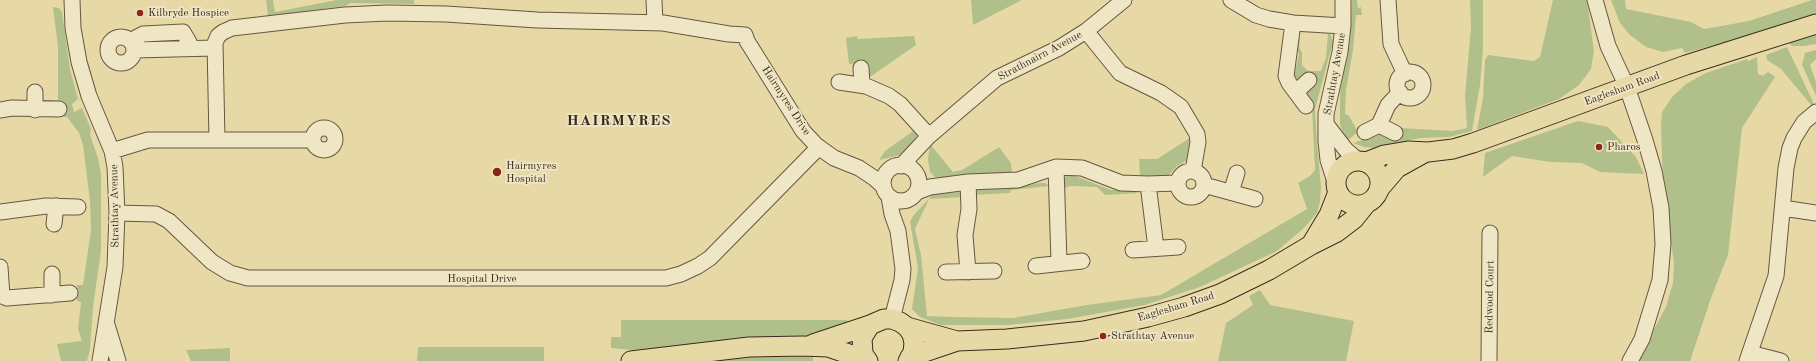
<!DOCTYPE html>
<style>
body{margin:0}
canvas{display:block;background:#e7d9a6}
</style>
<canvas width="1816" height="361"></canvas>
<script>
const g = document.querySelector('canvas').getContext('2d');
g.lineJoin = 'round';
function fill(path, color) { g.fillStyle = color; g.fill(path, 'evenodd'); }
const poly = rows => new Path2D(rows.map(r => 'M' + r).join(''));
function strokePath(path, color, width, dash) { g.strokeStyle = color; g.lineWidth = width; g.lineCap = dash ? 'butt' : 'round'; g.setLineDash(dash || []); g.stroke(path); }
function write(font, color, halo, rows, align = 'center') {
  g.font = font + ' "Old Standard TT",serif'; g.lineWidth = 3.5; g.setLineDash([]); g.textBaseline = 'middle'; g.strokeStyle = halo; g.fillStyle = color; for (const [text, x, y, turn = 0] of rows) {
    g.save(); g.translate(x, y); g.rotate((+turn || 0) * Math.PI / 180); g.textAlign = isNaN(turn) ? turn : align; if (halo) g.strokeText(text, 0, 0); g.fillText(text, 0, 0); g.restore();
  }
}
fill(poly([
 [266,0,273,0,275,12,337,0,414,0,414,4,350,3,346,6,268,16],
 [971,0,1022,0,973,25],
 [1352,0,1357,0,1358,8,1361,7,1362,15,1356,15,1353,50,1346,90,1345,114,1349,116,1358,132,1348,140,1343,133,1340,125,1340,92,1351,36],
 [1470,0,1483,0,1483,49,1480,85,1472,131,1449,137,1420,138,1373,148,1364,147,1353,143,1383,133,1395,138,1400,128,1453,131,1467,128,1465,96,1471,27],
 [1553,0,1587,0,1594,51,1591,69,1579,85,1559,99,1477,130,1483,98,1485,60,1488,55,1534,61,1540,57],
 [1611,0,1625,0,1626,9,1691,22,1704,29,1749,21,1812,0,1816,0,1816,16,1782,27,1685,53,1682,48,1663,52,1646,47,1630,35,1620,23],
 [53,7,59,8,62,12,70,69,78,99,72,104,74,112,82,108,91,129,90,135,98,158,101,173,101,251,93,307,90,349,87,361,61,361,57,344,82,341,78,329,81,302,77,301,77,285,83,285,91,230,90,201,83,145,79,133,67,117,64,117,63,101,58,101,58,47],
 [1328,33,1331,35,1333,42,1315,109,1317,144,1321,187,1320,202,1317,213,1305,227,1277,251,1200,287,1145,305,1067,319,1008,325,941,325,920,317,912,309,918,268,910,222,913,216,934,193,960,192,963,197,929,199,915,229,921,255,927,316,953,317,1013,318,1087,305,1161,295,1307,209,1298,183,1310,176,1315,170,1312,108,1298,80,1292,74,1295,72,1299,54,1296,47,1297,38,1300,39,1299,47,1302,53,1302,65,1308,71,1321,71,1326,58],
 [1816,34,1816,44,1804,46,1792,46,1789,43],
 [857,36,858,39,914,36,916,45,870,77,867,76,863,63,849,64,846,38],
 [1787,47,1814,104,1812,106,1781,69,1767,60,1766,55],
 [1816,50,1816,59,1810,65,1816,82,1816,96,1802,65,1805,53],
 [1757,57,1758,74,1763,76,1768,72,1775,77,1742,128,1728,255,1711,298,1690,361,1637,361,1666,307,1673,283,1674,263,1663,184,1661,126,1662,112,1673,96,1686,84,1706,73,1747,59,1748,61],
 [1578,121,1608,127,1636,157,1644,174,1600,172,1582,163,1550,162,1512,156,1483,177,1485,153],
 [916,129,918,134,905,154,879,160,885,151],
 [1190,138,1186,161,1177,166,1168,176,1140,176,1139,159,1157,159],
 [930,144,953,172,962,170,999,147,1011,163,1012,173,986,173,948,178,935,177,930,172,928,160],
 [1066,176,1075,176,1111,190,1130,190,1138,193,1105,195,1097,187,1070,186,1062,189,1063,179],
 [1039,183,1045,183,1049,186,1011,190,1010,193,973,195,973,192,978,187,1005,189],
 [1260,290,1270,305,1354,321,1346,361,1218,361,1226,323,1253,305,1249,296],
 [621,320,847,320,848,325,804,338,642,351,611,348,611,337,621,337],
 [418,347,544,347,544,361,417,361],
 [230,348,230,361,191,361,186,350],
 [743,355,813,357,813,361,703,361]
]), '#b1c08a');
const minor = poly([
 [72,0,73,28,79,62,89,96,112,151,115,167,117,213,115,267,100,361],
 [654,0,655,23],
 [1231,0,1256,15,1269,19,1293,23,1343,26],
 [1388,0,1391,44,1405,74],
 [1595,0,1608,46,1627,87,1645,140,1654,171,1661,208,1663,244,1660,280,1642,339,1630,361],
 [1293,23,1286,76,1289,83,1306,106],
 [1086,31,1120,73,1161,93,1181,107,1197,134,1198,142,1193,171],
 '108 50a13 13 0 1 1 26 0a13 13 0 1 1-26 0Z',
 [130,41,143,34,183,32,189,42,189,49],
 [134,50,215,48],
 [861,68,862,85],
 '1397 85a13 13 0 1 1 26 0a13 13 0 1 1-26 0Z',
 [839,82,866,86,889,96,900,104,929,136],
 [35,92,35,110],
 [1296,92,1309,80],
 [0,110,12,108,59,109],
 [1326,124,1346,150,1359,161],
 [1379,125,1395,133],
 '313 139a11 11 0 1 1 22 0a11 11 0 1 1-22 0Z',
 [1365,132,1379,125,1388,105,1400,92],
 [217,140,215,43,218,36,223,32,232,28,345,15,387,13,446,14,537,20,663,23,729,34,745,35,747,41,803,131,817,146,834,158,859,168,874,178,884,187],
 [112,151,148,140,312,140],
 '883 183a18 18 0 1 1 36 0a18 18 0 1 1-36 0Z',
 [901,166,929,136,997,78,1059,48,1086,31,1124,0],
 [1056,167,1059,262],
 '1178 184a13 13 0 1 1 26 0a13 13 0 1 1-26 0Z',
 [968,182,969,209,965,235,968,272],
 [1148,184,1156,248],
 [1204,185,1255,199],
 [1336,185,1328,160,1326,141,1326,114,1340,52,1343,26,1343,0],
 [917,192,930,187,968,182,1018,180,1056,167,1082,168,1121,183,1148,184,1178,183],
 [1231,192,1237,173],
 [889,197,892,214,898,231,903,269,902,280,892,319],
 [1783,208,1816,213],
 [0,212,46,206,78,207],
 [117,213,156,214,169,221,212,262,230,273,248,278,666,278,681,274,698,266,710,258,819,147],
 [54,224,56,206],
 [1133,250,1178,247],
 [1036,266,1082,261],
 [0,267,2,296,7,298,70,293],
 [946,272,994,271],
 [52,274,52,295],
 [107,325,118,361],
 [1750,353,1781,361],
 [1489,361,1490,233],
 [1747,361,1776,276,1786,168,1790,148,1794,138,1804,122,1816,112]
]);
const major = poly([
 '1336 183a22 22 0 1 1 44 0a22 22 0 1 1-44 0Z',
 [1366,162,1384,155,1408,151,1428,152,1453,149,1473,143,1686,65,1816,24],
 [1379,189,1397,168,1424,153],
 [1311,245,1329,215,1338,192],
 [907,327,957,341,1007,339,1084,331,1148,317,1184,307,1220,294,1269,270,1311,245,1337,232,1354,219,1366,204],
 [813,344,870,325],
 [910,357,957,341],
 [631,361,749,347,803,346,828,347,867,360],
 [868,361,863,354,862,338,870,325,884,319,892,319,900,322,907,327,912,334,914,343,913,352,908,361]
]);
strokePath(minor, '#675641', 17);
strokePath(major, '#3c2a1f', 21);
strokePath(minor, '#efe6c5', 15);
strokePath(major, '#e7d9a6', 19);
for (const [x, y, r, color] of [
 [140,13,4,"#8f2418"],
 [1599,147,4,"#8f2418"],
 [497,172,5,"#8f2418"],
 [1103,336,4,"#8f2418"]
]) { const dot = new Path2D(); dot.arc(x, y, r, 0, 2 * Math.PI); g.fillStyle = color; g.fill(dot); strokePath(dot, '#efe6c5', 1.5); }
write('11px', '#3c2a1f', '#efe6c5', [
 ["Kilbryde Hospice",148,13],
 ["Pharos",1607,147],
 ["Hairmyres",506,166],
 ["Hospital",506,179],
 ["Strathtay Avenue",1111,336]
], 'left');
write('11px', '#3c2a1f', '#efe6c5', [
 ["Strathnairn Avenue",1040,56,-28],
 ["Strathtay Avenue",1335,74,-80],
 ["Eaglesham Road",1622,89,-20],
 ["Hairmyres Drive",786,101,57],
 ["Strathtay Avenue",115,206,-91],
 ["Hospital Drive",482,279],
 ["Redwood Court",1490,297,-89],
 ["Eaglesham Road",1176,307,-17]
]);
g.letterSpacing = '1px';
write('bold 15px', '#3c2a1f', '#efe6c5', [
 ["HAIRMYRES",619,121]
]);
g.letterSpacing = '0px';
</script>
